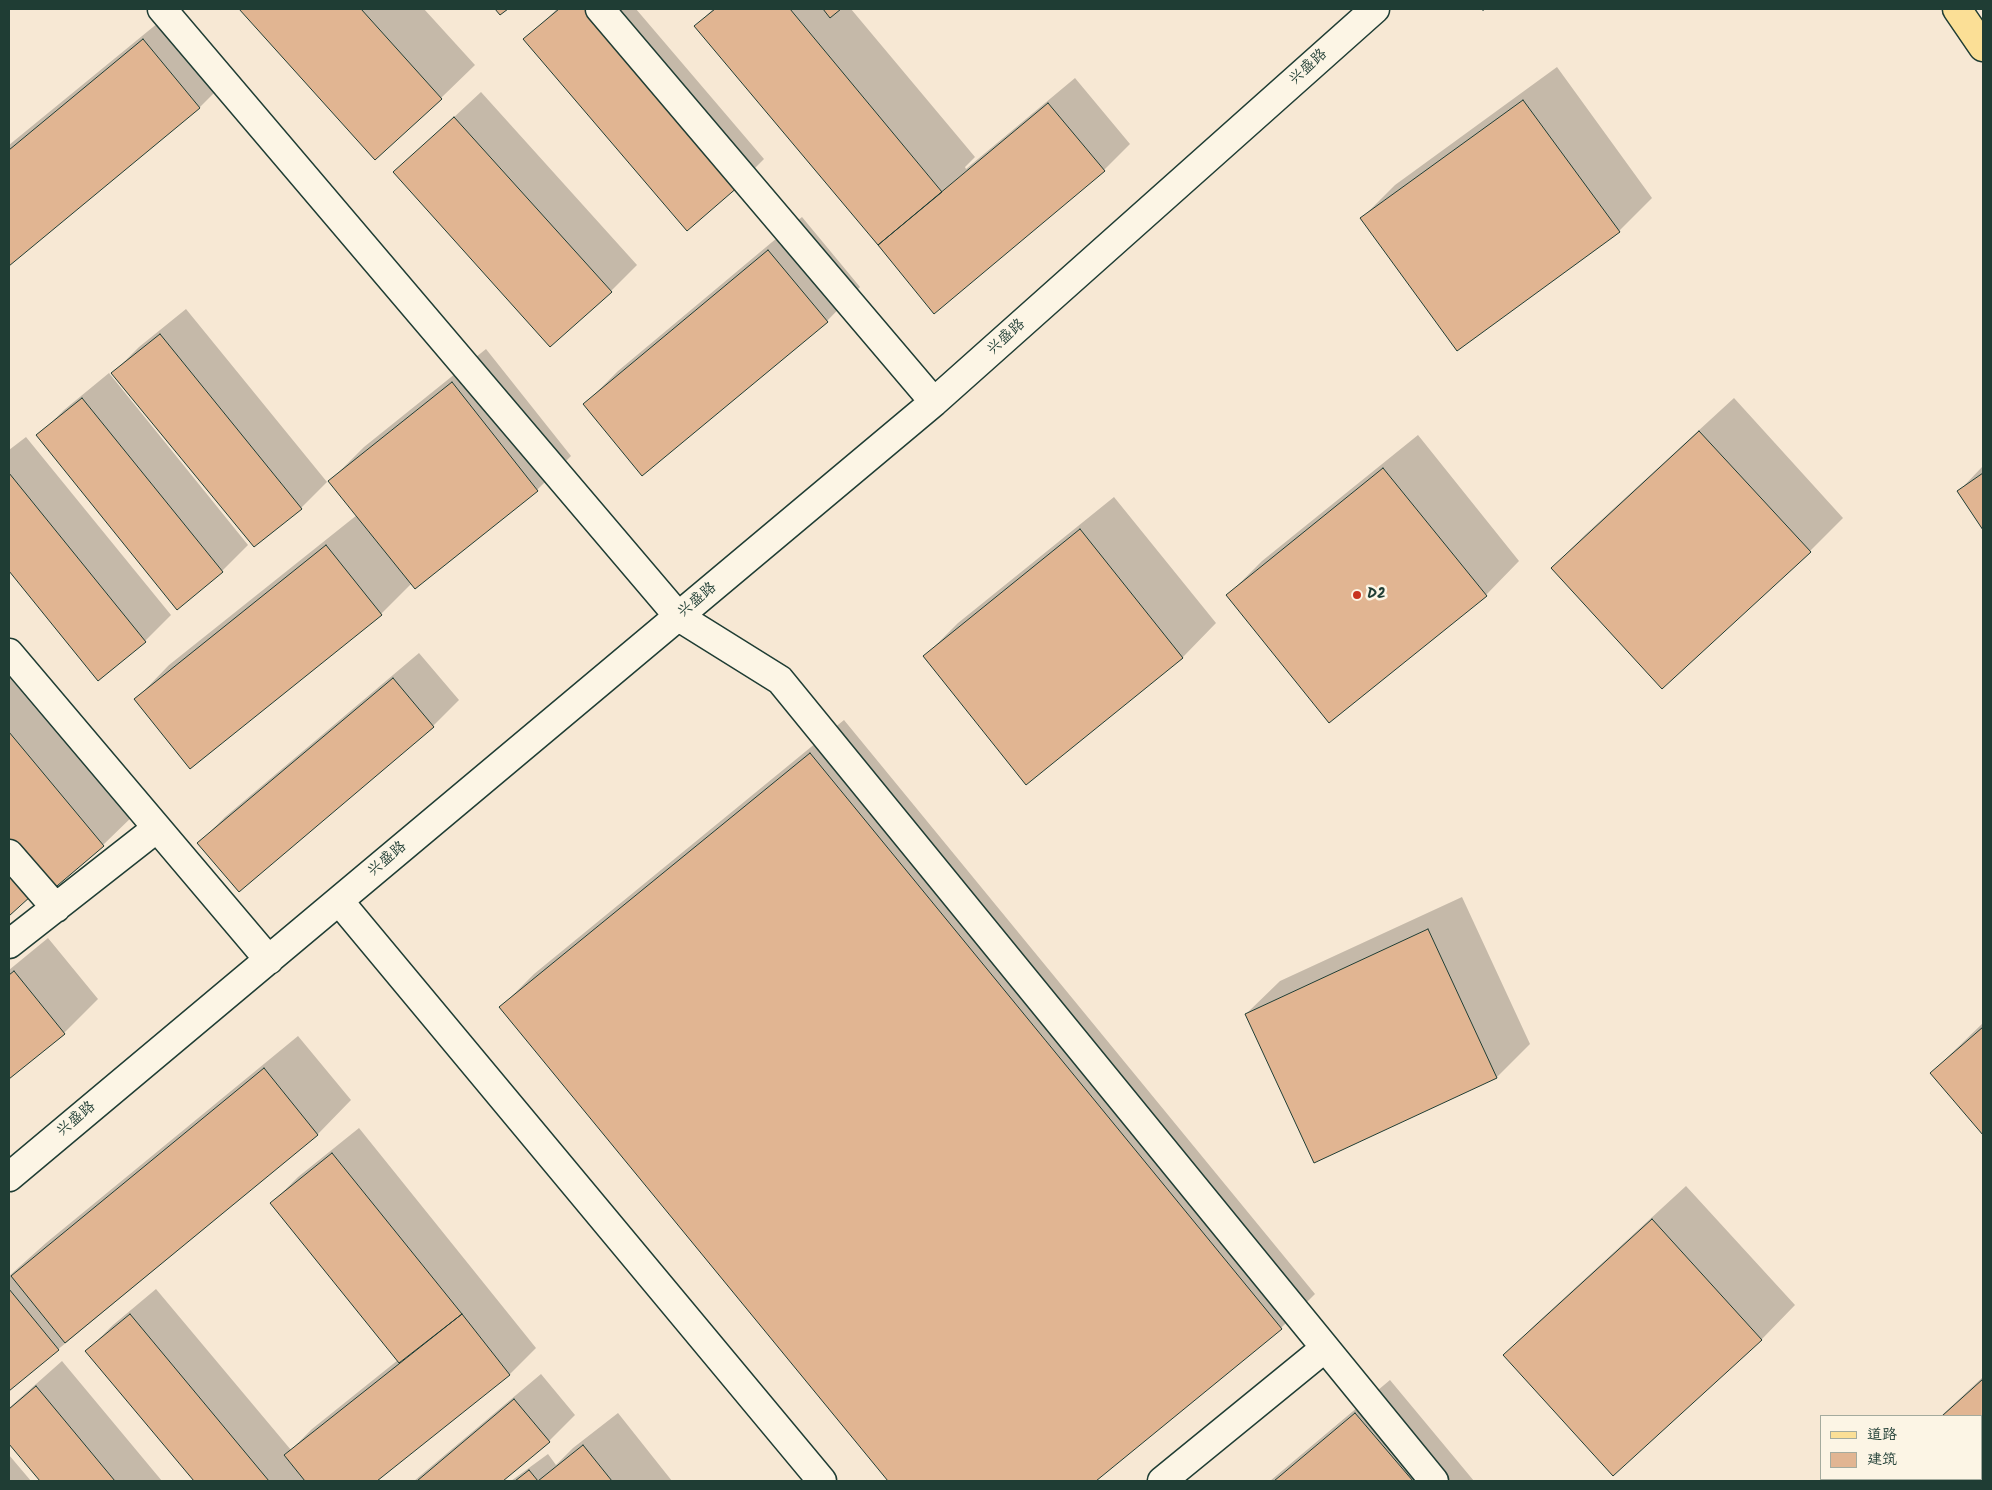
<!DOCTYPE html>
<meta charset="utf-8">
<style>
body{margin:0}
#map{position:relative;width:1992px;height:1490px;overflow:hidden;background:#f7e8d4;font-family:Kalam,"LXGW WenKai TC",sans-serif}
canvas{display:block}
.frame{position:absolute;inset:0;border:10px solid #1f3d34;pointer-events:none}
.legend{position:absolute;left:1820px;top:1415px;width:162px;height:65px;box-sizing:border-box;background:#fcf5e5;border:1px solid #a4ab9e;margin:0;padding:6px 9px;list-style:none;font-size:15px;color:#1f3d34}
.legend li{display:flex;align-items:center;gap:10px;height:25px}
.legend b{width:25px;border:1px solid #a4ab9e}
</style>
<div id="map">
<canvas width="1992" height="1490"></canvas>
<div class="frame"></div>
<ul class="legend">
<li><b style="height:6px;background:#fbdf96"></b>道路</li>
<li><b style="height:14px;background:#e1b592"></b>建筑</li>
</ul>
</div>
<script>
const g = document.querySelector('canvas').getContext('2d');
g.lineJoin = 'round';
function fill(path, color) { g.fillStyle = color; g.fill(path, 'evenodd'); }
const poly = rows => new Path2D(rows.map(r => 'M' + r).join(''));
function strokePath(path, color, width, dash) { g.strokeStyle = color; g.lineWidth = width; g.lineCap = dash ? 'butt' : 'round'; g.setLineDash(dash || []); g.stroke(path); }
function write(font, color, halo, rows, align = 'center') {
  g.font = font + ' Kalam,"LXGW WenKai TC",sans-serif'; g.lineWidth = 5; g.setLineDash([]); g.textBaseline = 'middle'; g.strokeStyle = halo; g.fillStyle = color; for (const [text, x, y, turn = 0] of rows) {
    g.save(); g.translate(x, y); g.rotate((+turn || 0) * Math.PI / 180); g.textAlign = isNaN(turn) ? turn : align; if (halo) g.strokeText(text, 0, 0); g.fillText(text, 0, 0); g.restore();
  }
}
fill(poly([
 [175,9,233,74,199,108,9,264,9,145],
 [241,9,424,9,475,65,441,98,375,158],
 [557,9,636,9,764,159,738,185,525,39],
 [713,9,851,9,975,157,965,167,966,169,1075,78,1130,144,1104,170,934,312,696,26],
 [1557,67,1652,198,1619,231,1361,219,1395,185],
 [481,92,637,265,611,291,395,172],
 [802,217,860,287,827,321,584,405,618,371],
 [186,309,327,482,301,508,254,546,113,373,139,347],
 [486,349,571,456,537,490,415,587,412,583,381,614,190,767,136,699,169,665,357,515,330,481,364,447],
 [109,373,248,545,222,571,38,436,64,410],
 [1734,398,1843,518,1810,551,1552,568,1586,534],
 [1418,435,1519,561,1486,595,1228,595,1262,561],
 [26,437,171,615,145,641,99,680,9,569,9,450],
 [1983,466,1983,528,1959,491],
 [1114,497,1216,623,1183,657,1026,783,924,657,958,623],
 [419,653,459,700,433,726,199,843,225,817],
 [9,659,137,812,103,845,30,895,9,914],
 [844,720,1315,1294,1281,1328,1094,1481,889,1481,501,1007,534,974],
 [1462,897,1530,1044,1497,1077,1314,1161,1246,1014,1280,981],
 [48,938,98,999,64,1033,9,1078,9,970],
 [1983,1023,1983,1133,1931,1073],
 [298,1036,351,1100,318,1134,9,1390,9,1276,46,1243],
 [359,1128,536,1348,510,1374,375,1481,196,1481,87,1351,113,1325,156,1289,291,1450,312,1429,398,1360,272,1203,298,1177],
 [1686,1186,1795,1305,1762,1339,1613,1475,1504,1355,1538,1322],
 [62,1361,162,1481,41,1481,9,1442,9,1408],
 [541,1374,575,1415,549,1441,501,1481,414,1481],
 [1983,1377,1983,1481,1871,1481,1873,1479,1981,1479,1981,1416,1941,1416],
 [1390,1380,1474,1481,1270,1481],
 [618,1413,672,1481,511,1481,548,1454,556,1465,573,1448],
 [9,1455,31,1481,9,1481]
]), '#0003');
const building = poly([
 [239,9,361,9,442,99,375,160,239,9],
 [495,9,508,9,500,15,495,9],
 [559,9,588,9,739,186,687,231,523,39,559,9],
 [715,9,790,9,942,192,878,245,694,26,715,9],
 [823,9,841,9,830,18,823,9],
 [143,39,200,108,9,266,9,150,143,39],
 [1523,100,1620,232,1457,351,1360,218,1523,100],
 [1048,103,1105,171,934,314,878,245,1048,103],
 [454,117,612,292,550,347,393,172,454,117],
 [768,250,828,322,642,476,583,404,768,250],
 [160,334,302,509,254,547,111,373,160,334],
 [452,382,538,491,415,589,328,481,452,382],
 [82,398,223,572,177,610,36,435,82,398],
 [1699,431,1811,552,1662,689,1551,568,1699,431],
 [1383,468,1487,596,1329,723,1226,595,1383,468],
 [9,473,146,642,98,681,9,571,9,473],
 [1983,473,1983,530,1957,491,1983,473],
 [1080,529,1183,658,1026,785,923,656,1080,529],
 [326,545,382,615,190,769,134,699,326,545],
 [393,678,434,727,239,892,197,843,393,678],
 [9,732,104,846,51,891,9,840,9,732],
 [810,753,1282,1329,1096,1481,888,1481,499,1007,810,753],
 [9,873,31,896,9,916,9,873],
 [1428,929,1497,1078,1314,1163,1245,1014,1428,929],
 [14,971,65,1034,9,1079,9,975,14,971],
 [1983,1027,1983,1135,1930,1073,1983,1027],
 [264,1068,318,1135,65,1343,11,1276,264,1068],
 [332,1153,462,1314,399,1363,270,1203,332,1153],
 [1652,1219,1762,1340,1613,1476,1503,1355,1652,1219],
 [9,1289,59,1350,9,1391,9,1289],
 [130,1314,269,1481,194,1481,85,1351,130,1314],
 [462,1314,510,1375,377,1481,305,1481,284,1455,462,1314],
 [1983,1379,1983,1481,1871,1481,1874,1479,1981,1479,1981,1416,1942,1416,1983,1379],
 [36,1386,115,1481,40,1481,9,1444,9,1409,36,1386],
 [514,1399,550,1442,503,1481,417,1481,514,1399],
 [1355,1413,1413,1481,1274,1481,1355,1413],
 [583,1445,612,1481,538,1481,583,1445],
 [529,1470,538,1481,515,1481,529,1470]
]);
fill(building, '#e1b592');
strokePath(building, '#1f3d34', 1);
const minor = poly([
 [162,9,679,617,780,680,1434,1481],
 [600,9,934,402],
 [9,653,269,960],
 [9,854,56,908],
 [339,901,822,1481],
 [9,944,157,828],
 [9,1177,934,402,1375,9],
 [1162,1481,1325,1348]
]);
const major = poly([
 [1957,9,1983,47]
]);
strokePath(minor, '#1f3d34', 31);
strokePath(major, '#1f3d34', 31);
strokePath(poly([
 [1482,10,1483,9]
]), '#1f3d34', 3, [4, 4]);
strokePath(minor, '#fcf5e5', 28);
strokePath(major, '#fbdf96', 28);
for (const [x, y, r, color] of [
 [1357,595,5,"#c8321e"]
]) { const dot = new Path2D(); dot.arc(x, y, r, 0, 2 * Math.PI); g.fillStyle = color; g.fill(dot); strokePath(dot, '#fcf5e5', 2); }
write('15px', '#1f3d34', '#fcf5e5', [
 ["兴盛路",1309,68,-42],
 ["兴盛路",1007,338,-42],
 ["兴盛路",698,601,-40],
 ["兴盛路",388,860,-40],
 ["兴盛路",77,1120,-40]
]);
write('bold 15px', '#1f3d34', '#fcf5e5', [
 ["D2",1367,595]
], 'left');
</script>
